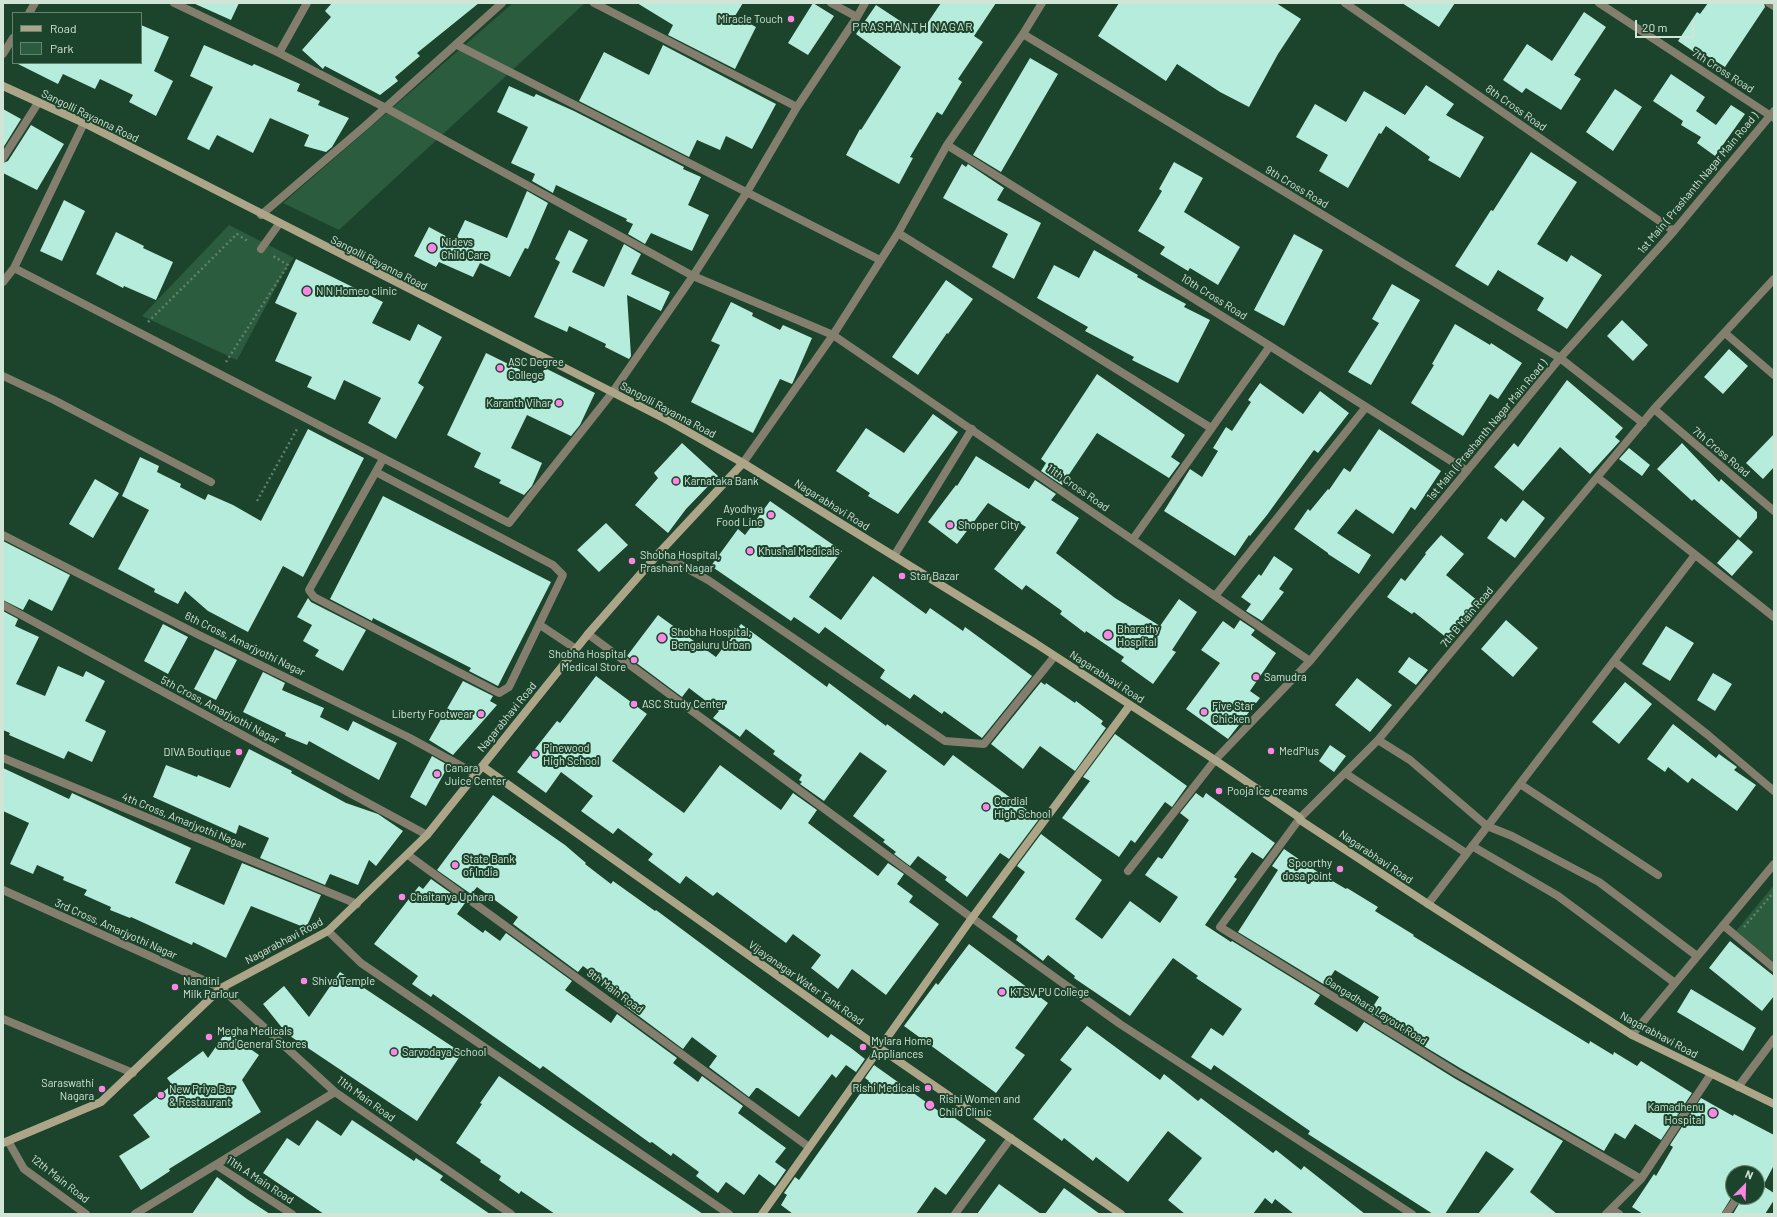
<!DOCTYPE html>
<style>
body{margin:0}
#map{position:relative;width:1777px;height:1217px;overflow:hidden;background:#1c432b;font-family:Barlow,sans-serif}
canvas{display:block}
.frame{position:absolute;inset:0;border:4px solid #d0e5d6;pointer-events:none}
.legend{position:absolute;left:12px;top:12px;width:130px;height:52px;box-sizing:border-box;background:#1c432b;border:1px solid #64846f;margin:0;padding:5px 7px;list-style:none;font-size:12px;color:#d0e5d6}
.legend li{display:flex;align-items:center;gap:8px;height:20px}
.legend b{width:20px;border:1px solid #64846f}
.north{position:absolute;left:1725px;top:1165px;width:40px;height:40px;box-sizing:border-box;background:#1c432b;border:1px solid #64846f;border-radius:50%;rotate:23deg;font-size:11px;font-weight:700;line-height:16px;text-align:center;color:#d0e5d6}
.north::after{content:'';display:block;margin:auto;width:14px;height:18px;background:#fb86e5;clip-path:polygon(50% 0,100% 100%,50% 72%,0 100%)}
.scale{position:absolute;left:1635px;top:20px;width:59px;height:18px;box-sizing:border-box;border:2px solid #d0e5d6;border-top:0;padding-left:5px;font-size:12px;line-height:14px;white-space:nowrap;color:#d0e5d6;-webkit-text-stroke:3px #1c432b;paint-order:stroke}
</style>
<div id="map">
<canvas width="1777" height="1217"></canvas>
<div class="frame"></div>
<ul class="legend">
<li><b style="height:5px;background:#ada588"></b>Road</li>
<li><b style="height:11px;background:#2a5c3d"></b>Park</li>
</ul>
<div class="north">N</div>
<div class="scale">20 m</div>
</div>
<script>
const g = document.querySelector('canvas').getContext('2d');
g.lineJoin = 'round';
function fill(path, color) { g.fillStyle = color; g.fill(path, 'evenodd'); }
const poly = rows => new Path2D(rows.map(r => 'M' + r).join(''));
function strokePath(path, color, width, dash) { g.strokeStyle = color; g.lineWidth = width; g.lineCap = dash ? 'butt' : 'round'; g.setLineDash(dash || []); g.stroke(path); }
function write(font, color, halo, rows, align = 'center') {
  g.font = font + ' Barlow,sans-serif'; g.lineWidth = 4; g.setLineDash([]); g.textBaseline = 'middle'; g.strokeStyle = halo; g.fillStyle = color; for (const [text, x, y, turn = 0] of rows) {
    g.save(); g.translate(x, y); g.rotate((+turn || 0) * Math.PI / 180); g.textAlign = isNaN(turn) ? turn : align; if (halo) g.strokeText(text, 0, 0); g.fillText(text, 0, 0); g.restore();
  }
}
fill(poly([
 [513,3,585,3,339,230,283,203],
 [229,225,294,258,288,265,237,360,142,316],
 [1774,885,1774,962,1736,931]
]), '#2a5c3d');
fill(poly([
 [193,3,239,3,231,20],
 [332,3,479,3,417,53,420,56,395,77,398,81,380,95,325,66,323,69,302,50,331,17,325,11],
 [637,3,743,3,735,16,756,27,735,69,668,35,673,25],
 [813,3,834,16,808,55,788,43],
 [941,3,996,3,974,36,983,42,958,79,962,82,942,115,937,112,910,157,913,158,899,184,846,155,860,129,861,130,901,67,856,34,876,5,920,34],
 [1119,3,1276,3,1301,19,1278,54,1249,107,1220,92,1177,64,1166,81,1098,36],
 [1402,3,1455,3,1439,27],
 [1708,3,1764,3,1765,7,1725,67,1699,51,1697,54,1678,41,1697,12,1700,14],
 [1584,12,1606,27,1574,75,1581,79,1561,110,1526,88,1522,93,1503,80,1527,44,1552,61],
 [141,25,169,37,154,71,173,81,156,116,129,102,133,95,100,79,95,89,63,74,58,84,16,63,141,63],
 [204,45,252,66,254,64,300,84,297,91,320,101,318,105,349,118,332,147,326,152,304,146,309,135,270,118,253,153,217,135,209,150,187,139,213,87,190,76],
 [663,45,776,104,752,149,726,136,720,150,697,140,689,157,579,101,604,52,649,75],
 [1030,58,1058,74,1001,172,973,155],
 [1671,74,1705,97,1696,111,1716,125,1731,105,1745,114,1715,156,1697,143,1701,137,1681,125,1683,121,1653,101],
 [1426,85,1454,104,1446,115,1484,137,1460,178,1428,160,1430,157,1386,126,1381,134,1379,133,1348,188,1319,171,1328,155,1296,137,1315,104,1346,122,1364,91,1405,115],
 [509,86,534,97,536,94,574,111,684,167,683,169,701,177,688,205,709,215,692,251,651,233,645,244,628,234,633,224,626,221,627,219,556,185,553,193,532,181,535,174,511,163,528,127,497,112],
 [1615,89,1642,107,1613,151,1586,132],
 [3,109,21,119,3,148],
 [31,125,64,144,37,190,3,173,3,163,8,161],
 [1531,152,1577,182,1537,244,1567,262,1571,255,1602,275,1567,329,1537,310,1544,298,1498,270,1488,286,1455,266,1491,210,1493,211],
 [1174,162,1203,178,1184,212,1240,247,1218,285,1190,268,1188,271,1160,254,1165,247,1138,231,1162,191,1159,189],
 [962,164,966,167,968,164,1004,188,997,200,1041,223,1014,279,992,267,1008,234,943,198],
 [527,191,548,203,528,249,525,248,510,277,480,263,473,277,439,262,436,267,414,256,429,227,455,241,465,220,507,238],
 [64,200,85,211,62,261,40,251],
 [569,230,588,240,572,272,604,287,624,244,641,254,631,274,670,292,661,311,627,295,631,356,629,359,605,347,606,344,569,326,567,332,534,317,560,262,555,259],
 [116,232,144,246,143,248,173,262,156,300,124,286,123,288,96,274],
 [1294,234,1323,250,1284,326,1254,310],
 [1094,250,1138,275,1137,277,1160,290,1186,304,1184,307,1210,320,1178,383,1132,360,1134,357,1085,331,1088,327,1037,298,1054,265,1079,278],
 [296,259,383,302,372,323,410,341,418,324,442,337,418,383,424,387,396,439,368,423,381,398,344,380,335,400,307,387,312,377,275,361,297,313,275,303],
 [946,280,973,299,948,334,947,333,918,375,892,357],
 [1392,284,1420,300,1371,385,1348,372,1379,323,1372,319],
 [731,302,753,313,752,316,780,330,783,325,812,338,793,382,792,384,780,379,753,433,691,402,720,345,711,341],
 [1622,320,1648,345,1633,361,1607,336],
 [1455,324,1490,345,1491,343,1522,363,1498,399,1490,394,1463,436,1411,403,1434,365,1432,364],
 [1729,349,1748,366,1723,394,1704,377],
 [486,353,539,379,545,368,595,393,580,425,571,436,527,415,511,448,542,463,532,486,524,495,499,483,501,480,474,467,481,453,447,435],
 [1097,374,1185,435,1171,457,1180,463,1169,478,1097,433,1062,485,1041,471,1046,463,1041,459],
 [1567,380,1623,428,1615,437,1620,441,1590,474,1560,447,1523,491,1494,467,1514,443,1518,447],
 [1260,383,1303,414,1320,391,1349,413,1318,453,1314,450,1267,515,1250,536,1249,535,1235,556,1164,511,1190,469,1202,477,1218,451,1213,448,1226,427,1232,431,1251,402,1248,400],
 [933,414,958,432,898,514,868,496,870,493,836,471,866,428,904,453],
 [308,429,364,458,303,577,283,566,248,632,208,611,185,591,178,604,154,592,155,589,118,569,149,510,122,496,140,457,159,466,157,472,181,484,180,487,205,500,208,494,233,505,261,521],
 [1379,429,1441,471,1415,510,1411,507,1393,534,1356,509,1337,533,1371,555,1359,574,1328,554,1328,553,1294,529,1308,509,1310,511,1328,489,1329,490,1344,468,1350,472],
 [1774,434,1774,467,1763,479,1746,463],
 [682,443,718,476,686,509,668,533,635,505,658,478,654,473],
 [1682,443,1719,482,1721,479,1757,512,1757,518,1740,538,1694,499,1692,501,1657,469],
 [1629,448,1650,465,1642,476,1619,459],
 [976,456,1029,489,1035,480,1056,494,1051,500,1079,518,1056,553,1115,598,1160,626,1179,599,1197,612,1172,650,1176,652,1153,684,1121,661,1124,657,1086,631,1085,633,1060,614,1062,611,1026,585,1022,590,994,569,1026,527,988,503,957,544,928,522,956,485,957,486],
 [95,479,119,493,93,538,69,524],
 [383,496,551,582,498,686,469,671,471,668,373,618,372,621,330,599],
 [1523,500,1545,518,1515,558,1487,538,1501,518,1506,522],
 [770,501,842,551,809,597,841,620,873,576,926,614,930,608,963,631,965,627,1032,676,982,738,944,711,942,714,914,694,910,699,880,678,885,670,825,627,819,634,794,617,791,621,711,566,738,529,745,535],
 [606,523,628,545,599,572,577,550],
 [1441,535,1464,554,1446,575,1478,601,1447,638,1414,612,1412,614,1387,597,1401,578,1405,581,1426,554,1425,553],
 [1738,539,1753,552,1732,576,1717,563],
 [3,541,70,575,52,611,29,599,23,610,3,600],
 [1274,556,1293,569,1279,589,1284,592,1262,621,1246,611,1251,604,1241,597,1259,574,1261,576],
 [308,598,311,602,366,630,343,671,315,656,319,650,303,641,312,625,297,617],
 [3,611,18,619,15,626,39,637,16,684,45,696,58,666,83,677,86,671,105,681,85,721,106,731,92,762,68,751,64,759,9,735,10,733,3,730],
 [658,615,716,657,741,624,827,687,829,683,886,726,887,724,944,766,953,755,1039,819,1009,859,1000,853,967,897,945,880,947,877,918,856,910,866,894,854,896,852,883,842,885,840,853,816,887,771,860,752,824,801,800,784,802,782,799,780,802,775,773,754,775,751,746,729,740,737,713,718,719,711,689,688,682,697,627,656],
 [1240,620,1255,630,1251,635,1276,653,1250,691,1260,698,1228,739,1186,709,1220,663,1201,650,1223,621,1234,629],
 [1506,620,1538,648,1513,677,1481,649],
 [163,624,188,637,168,674,144,661],
 [1666,626,1694,643,1670,681,1642,664],
 [215,649,237,660,216,700,194,689],
 [1409,657,1428,670,1416,685,1398,672],
 [263,672,285,683,282,690,324,708,320,717,348,731,353,721,397,743,379,780,309,741,307,745,285,736,286,733,243,712],
 [1713,673,1732,684,1715,711,1697,700],
 [596,676,647,714,612,761,684,813,720,765,781,810,793,793,817,810,808,823,878,876,888,863,904,874,897,884,913,896,909,902,939,924,886,995,852,969,838,989,811,968,821,955,793,934,786,943,717,892,713,896,686,876,680,884,648,860,653,854,618,828,613,834,581,811,593,796,561,772,546,793,517,772,557,721,560,723],
 [1357,678,1392,705,1370,732,1335,705],
 [463,681,493,696,490,701,497,705,453,755,429,740],
 [1041,682,1045,685,1046,683,1075,703,1076,701,1103,721,1101,724,1106,728,1075,771,1040,746,1023,769,991,744],
 [1625,682,1652,704,1619,744,1592,722],
 [1673,724,1716,758,1719,754,1737,767,1734,770,1756,785,1737,811,1692,778,1688,783,1668,767,1665,772,1647,759],
 [1115,734,1187,786,1172,807,1165,802,1135,843,1131,840,1119,857,1062,818,1090,781,1083,777],
 [1330,745,1346,756,1334,772,1319,761],
 [249,749,292,771,291,773,346,803,378,814,403,831,376,866,369,860,358,885,330,874,325,885,260,858,269,838,239,825,236,834,153,797,166,765,197,777,198,775,230,788],
 [432,756,446,764,444,766,447,768,426,806,410,797],
 [3,768,69,799,72,793,191,848,175,883,224,905,242,863,321,895,306,928,251,906,226,958,193,942,192,945,131,917,130,918,110,910,111,907,84,895,87,890,63,880,64,877,37,865,33,874,10,864,29,823,3,811],
 [1196,793,1203,798,1206,793,1275,843,1263,859,1252,852,1234,877,1237,879,1205,925,1231,942,1232,941,1320,995,1314,1004,1357,1032,1364,1022,1454,1078,1563,1141,1530,1192,1557,1214,1478,1214,1514,1169,1486,1151,1445,1214,1433,1214,1308,1134,1310,1131,1214,1065,1211,1070,1191,1057,1211,1028,1223,1036,1242,1009,1196,978,1198,976,1173,958,1130,1016,1074,978,1075,976,1048,955,1043,961,1016,940,1018,936,992,917,1025,872,1017,866,1041,834,1102,880,1075,919,1102,939,1130,901,1160,923,1178,897,1145,875,1158,857,1162,859,1189,820,1180,813],
 [493,795,565,845,586,863,585,864,611,884,613,881,655,911,656,910,828,1038,831,1034,851,1048,865,1059,856,1072,846,1065,836,1078,832,1074,799,1117,758,1088,756,1088,749,1097,709,1067,717,1056,692,1037,683,1049,624,1005,628,999,583,966,578,972,513,924,518,917,477,887,471,894,437,870],
 [1284,849,1319,873,1346,889,1347,888,1378,907,1375,911,1414,935,1413,936,1589,1044,1590,1041,1613,1055,1614,1052,1637,1066,1641,1061,1692,1093,1661,1140,1635,1124,1625,1139,1615,1133,1604,1151,1460,1068,1369,1013,1379,997,1335,970,1325,985,1238,932,1278,870,1272,866],
 [431,879,465,903,457,914,483,933,485,930,500,941,506,933,572,981,565,990,611,1023,617,1014,677,1058,673,1063,698,1082,702,1076,743,1106,738,1113,786,1148,775,1162,786,1170,775,1186,759,1174,744,1195,726,1182,718,1193,696,1176,699,1172,673,1153,671,1156,652,1142,650,1143,543,1066,540,1069,433,994,431,997,412,984,418,976,374,944,419,886,423,889],
 [1730,941,1774,976,1774,996,1762,1011,1709,968],
 [969,944,1048,1003,1015,1048,1025,1055,996,1093,904,1026,936,983,938,985],
 [340,972,462,1053,417,1121,287,1034,263,1004,284,986,309,1017],
 [1691,989,1756,1028,1743,1051,1677,1012],
 [1087,1026,1160,1080,1164,1074,1198,1101,1201,1098,1273,1153,1276,1150,1301,1170,1304,1166,1365,1214,1294,1214,1275,1199,1272,1204,1265,1198,1253,1214,1185,1214,1168,1200,1202,1158,1168,1131,1128,1182,1096,1157,1093,1161,1064,1138,1062,1141,1033,1119,1072,1069,1060,1060],
 [226,1032,259,1055,242,1080,261,1112,169,1169,170,1171,141,1190,119,1156,150,1137,133,1115,172,1085,167,1078,203,1051,208,1058],
 [874,1065,947,1117,949,1114,986,1140,946,1195,935,1187,916,1214,793,1214,781,1205,787,1195,784,1193,795,1177,799,1180,869,1081,865,1078],
 [499,1076,583,1134,703,1214,555,1214,521,1191,519,1194,499,1180,501,1176,480,1162,481,1160,456,1143,482,1104,480,1103],
 [1701,1098,1733,1116,1734,1114,1774,1135,1774,1165,1763,1186,1774,1193,1774,1200,1765,1214,1733,1214,1743,1197,1757,1197,1757,1173,1733,1173,1733,1195,1721,1214,1643,1214,1632,1207,1654,1174,1656,1176,1673,1147,1670,1145],
 [317,1120,341,1136,352,1120,414,1161,416,1158,443,1176,440,1180,490,1214,324,1214,263,1173,287,1138,299,1146],
 [217,1177,247,1199,270,1214,192,1214],
 [999,1184,1041,1214,977,1214],
 [1064,1188,1100,1214,1045,1214]
]), '#b5ecdb');
strokePath(poly([
 [148,322,237,234,249,242],
 [226,362,288,265,273,256],
 [257,501,297,429],
 [1744,927,1774,892]
]), '#60816c', 2.5, [2, 3]);
strokePath(poly([
 [376,472,553,565,563,575,509,687,499,693,314,597,309,590,383,459],
 [540,625,576,649]
]), '#837e6d', 8);
strokePath(poly([
 [174,3,279,53,386,108,693,276,833,335,1310,661],
 [594,3,797,107],
 [831,3,857,17,865,3],
 [1345,3,1674,231],
 [1599,3,1774,118],
 [1769,3,1774,6],
 [29,13,35,3],
 [1023,34,1560,358,1643,423],
 [457,45,880,260],
 [279,53,307,3],
 [3,54,13,38],
 [947,145,1270,346,1467,471],
 [3,158,38,103],
 [261,215,365,126,502,3],
 [898,233,1211,428],
 [261,249,279,224],
 [14,268,509,523,612,393,693,276,747,192,797,107,857,17],
 [3,282,14,268,84,123],
 [1725,333,1774,375],
 [3,376,54,400,211,482],
 [1654,409,1774,511],
 [743,463,833,335,898,233,947,145,1023,34,1042,3],
 [1598,478,1774,617],
 [3,535,199,635,408,737,476,774],
 [1133,539,1270,346],
 [659,553,708,580,945,741,984,744,1054,657],
 [894,556,972,429],
 [1215,596,1366,407],
 [3,605,427,835],
 [588,634,972,918,1120,1024,1412,1214],
 [1615,662,1708,735,1774,791],
 [1378,740,1410,760,1487,826,1512,836,1599,882,1697,956],
 [3,758,357,904],
 [1345,773,1466,853],
 [1520,784,1658,875],
 [1472,846,1558,896,1675,983],
 [408,855,809,1147],
 [1128,871,1215,760,1310,661,1560,358,1674,231,1774,111],
 [3,890,221,988,335,1092,511,1214],
 [1428,904,1695,555],
 [1723,925,1774,968],
 [328,931,361,963,729,1214],
 [3,1019,133,1073],
 [1632,1035,1774,864],
 [1738,1087,1774,1039],
 [8,1141,24,1169,86,1214],
 [216,1165,292,1214],
 [1641,1179,1457,1073,1220,927,1300,818,1378,740,1654,409,1774,279],
 [1611,1209,1619,1214],
 [135,1214,335,1092],
 [955,1214,1011,1138],
 [1606,1214,1641,1179,1711,1074],
 [1726,1214,1738,1197]
]), '#837e6d', 8);
strokePath(poly([
 [3,86,84,123,669,421,743,463,1035,643,1215,760,1300,818,1300,820,1428,904,1632,1035,1774,1104],
 [482,766,878,1047,1121,1214],
 [3,1143,101,1102,221,988,328,931,427,835,588,634,659,553,743,463],
 [762,1214,972,918,1130,705]
]), '#ada588', 8);
for (const [x, y, r, color] of [
 [791,19,4,"#fb86e5"],
 [432,248,5,"#fb86e5"],
 [307,291,5,"#fb86e5"],
 [500,368,4,"#fb86e5"],
 [559,403,4,"#fb86e5"],
 [676,481,4,"#fb86e5"],
 [771,515,4,"#fb86e5"],
 [950,525,4,"#fb86e5"],
 [750,551,4,"#fb86e5"],
 [632,561,4,"#fb86e5"],
 [902,576,4,"#fb86e5"],
 [1108,635,5,"#fb86e5"],
 [662,638,5,"#fb86e5"],
 [634,660,4,"#fb86e5"],
 [1256,677,4,"#fb86e5"],
 [634,704,4,"#fb86e5"],
 [1204,712,4,"#fb86e5"],
 [481,714,4,"#fb86e5"],
 [1271,751,4,"#fb86e5"],
 [239,752,4,"#fb86e5"],
 [535,754,4,"#fb86e5"],
 [437,774,4,"#fb86e5"],
 [1219,791,4,"#fb86e5"],
 [986,807,4,"#fb86e5"],
 [455,865,4,"#fb86e5"],
 [1340,869,4,"#fb86e5"],
 [402,897,4,"#fb86e5"],
 [304,981,4,"#fb86e5"],
 [175,987,4,"#fb86e5"],
 [1002,992,4,"#fb86e5"],
 [209,1037,4,"#fb86e5"],
 [863,1047,4,"#fb86e5"],
 [394,1052,4,"#fb86e5"],
 [928,1088,4,"#fb86e5"],
 [102,1089,4,"#fb86e5"],
 [161,1095,4,"#fb86e5"],
 [930,1105,5,"#fb86e5"],
 [1713,1113,5,"#fb86e5"]
]) { const dot = new Path2D(); dot.arc(x, y, r, 0, 2 * Math.PI); g.fillStyle = color; g.fill(dot); strokePath(dot, '#1c432b', 1.5); }
write('11px', '#d0e5d6', '#1c432b', [
 ["Miracle Touch",783,19,"right"],
 ["Nidevs",441,242],
 ["Child Care",441,255],
 ["N N Homeo clinic",316,291],
 ["ASC Degree",508,362],
 ["College",508,375],
 ["Karanth Vihar",551,403,"right"],
 ["Karnataka Bank",684,481],
 ["Ayodhya",763,509,"right"],
 ["Food Line",763,522,"right"],
 ["Shopper City",958,525],
 ["Khushal Medicals",758,551],
 ["Shobha Hospital,",640,555],
 ["Prashant Nagar",640,568],
 ["Star Bazar",910,576],
 ["Bharathy",1117,629],
 ["Hospital",1117,642],
 ["Shobha Hospital,",671,632],
 ["Bengaluru Urban",671,645],
 ["Shobha Hospital",626,654,"right"],
 ["Medical Store",626,667,"right"],
 ["Samudra",1264,677],
 ["ASC Study Center",642,704],
 ["Five Star",1212,706],
 ["Chicken",1212,719],
 ["Liberty Footwear",473,714,"right"],
 ["Pinewood",543,748],
 ["High School",543,761],
 ["MedPlus",1279,751],
 ["DIVA Boutique",231,752,"right"],
 ["Canara",445,768],
 ["Juice Center",445,781],
 ["Pooja Ice creams",1227,791],
 ["Cordial",994,801],
 ["High School",994,814],
 ["State Bank",463,859],
 ["of India",463,872],
 ["Spoorthy",1332,863,"right"],
 ["dosa point",1332,876,"right"],
 ["Chaitanya Uphara",410,897],
 ["Nandini",183,981],
 ["Milk Parlour",183,994],
 ["Shiva Temple",312,981],
 ["KTSV PU College",1010,992],
 ["Megha Medicals",217,1031],
 ["and General Stores",217,1044],
 ["Mylara Home",871,1041],
 ["Appliances",871,1054],
 ["Sarvodaya School",402,1052],
 ["Saraswathi",94,1083,"right"],
 ["Nagara",94,1096,"right"],
 ["Rishi Medicals",920,1088,"right"],
 ["New Priya Bar",169,1089],
 ["& Restaurant",169,1102],
 ["Rishi Women and",939,1099],
 ["Child Clinic",939,1112],
 ["Kamadhenu",1704,1107,"right"],
 ["Hospital",1704,1120,"right"]
], 'left');
write('11px', '#d0e5d6', '#1c432b', [
 ["7th Cross Road",1723,71,33],
 ["8th Cross Road",1516,108,35],
 ["Sangolli Rayanna Road",90,116,26],
 ["1st Main ( Prashanth Nagar Main Road )",1698,183,-50],
 ["9th Cross Road",1297,187,31],
 ["Sangolli Rayanna Road",379,263,27],
 ["10th Cross Road",1214,297,32],
 ["Sangolli Rayanna Road",668,410,28],
 ["1st Main ( Prashanth Nagar Main Road )",1487,430,-50],
 ["7th Cross Road",1721,452,40],
 ["11th Cross Road",1078,488,35],
 ["Nagarabhavi Road",832,505,32],
 ["7th B Main Road",1467,617,-50],
 ["6th Cross, Amarjyothi Nagar",245,644,26],
 ["Nagarabhavi Road",1107,677,33],
 ["5th Cross, Amarjyothi Nagar",220,710,28],
 ["Nagarabhavi Road",507,717,-51],
 ["4th Cross, Amarjyothi Nagar",184,821,22],
 ["Nagarabhavi Road",1376,857,34],
 ["3rd Cross, Amarjyothi Nagar",116,929,24],
 ["Nagarabhavi Road",284,941,-28],
 ["Vijayanagar Water Tank Road",806,983,35],
 ["9th Main Road",615,991,36],
 ["Gangadhara Layout Road",1376,1011,32],
 ["Nagarabhavi Road",1659,1035,28],
 ["11th Main Road",366,1099,36],
 ["12th Main Road",60,1179,38],
 ["11th A Main Road",260,1180,33]
]);
g.letterSpacing = '1px';
write('12px', '#d0e5d6', '#1c432b', [
 ["PRASHANTH NAGAR",913,27]
]);
g.letterSpacing = '0px';
</script>
